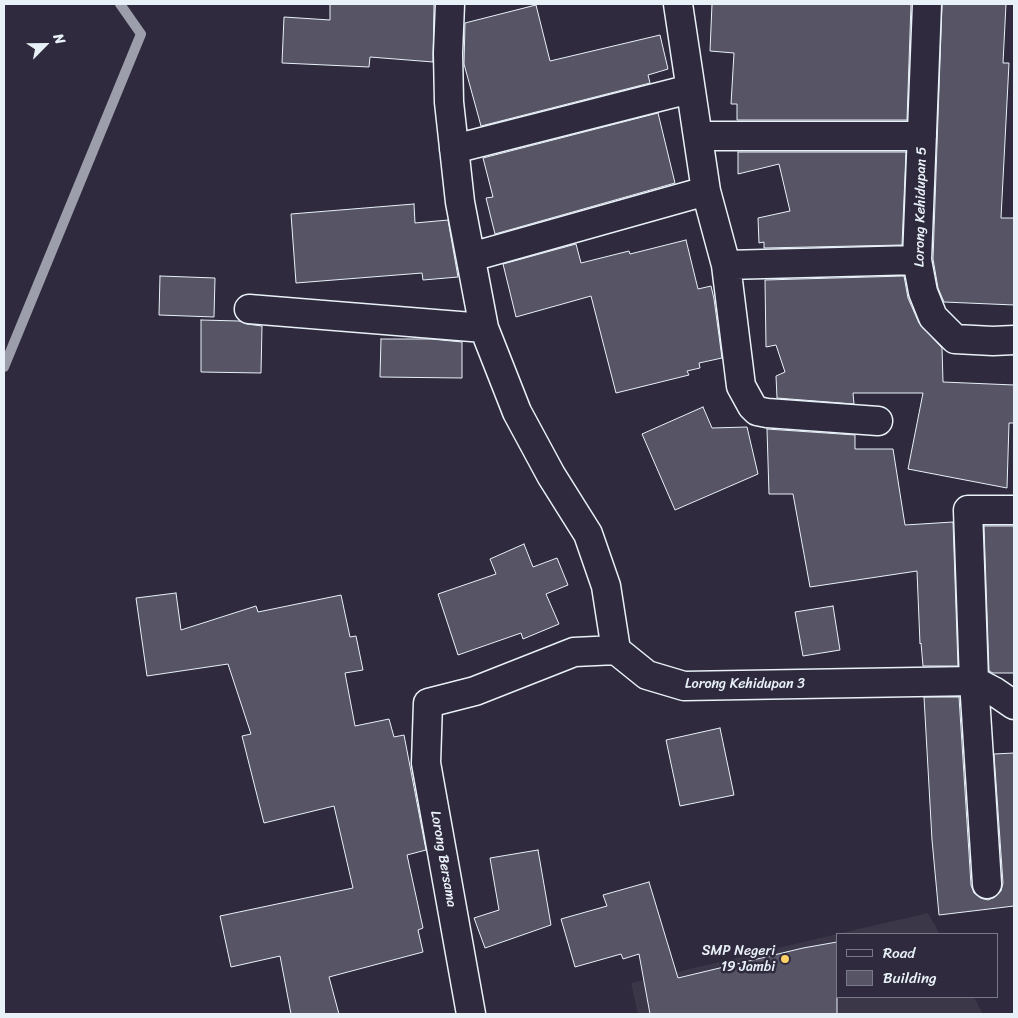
<!DOCTYPE html>
<style>
body{margin:0}
#map{position:relative;width:1018px;height:1018px;overflow:hidden;background:#2f2a3d;font-family:Sriracha,sans-serif}
canvas{display:block}
.frame{position:absolute;inset:0;border:5px solid #e8f1f8;pointer-events:none}
.legend{position:absolute;left:836px;top:933px;width:162px;height:65px;box-sizing:border-box;background:#2f2a3d;border:1px solid #797a88;margin:0;padding:6px 9px;list-style:none;font-size:15px;color:#e8f1f8}
.legend li{display:flex;align-items:center;gap:10px;height:25px}
.legend b{width:25px;border:1px solid #797a88}
.north{position:absolute;left:20px;top:20px;width:50px;height:50px;-webkit-text-stroke:4px #2f2a3d;paint-order:stroke;rotate:67deg;font-size:14px;font-weight:700;line-height:20px;text-align:center;color:#e8f1f8}
.north::after{content:'';display:block;margin:auto;width:18px;height:22px;background:#e8f1f8;clip-path:polygon(50% 0,100% 100%,50% 72%,0 100%)}
</style>
<div id="map">
<canvas width="1018" height="1018"></canvas>
<div class="frame"></div>
<ul class="legend">
<li><b style="height:6px;background:#2f2a3d"></b>Road</li>
<li><b style="height:14px;background:#575565"></b>Building</li>
</ul>
<div class="north">N</div>
</div>
<script>
const g = document.querySelector('canvas').getContext('2d');
g.lineJoin = 'round';
function fill(path, color) { g.fillStyle = color; g.fill(path, 'evenodd'); }
const poly = rows => new Path2D(rows.map(r => 'M' + r).join(''));
function strokePath(path, color, width, dash) { g.strokeStyle = color; g.lineWidth = width; g.lineCap = dash ? 'butt' : 'round'; g.setLineDash(dash || []); g.stroke(path); }
function write(font, color, halo, rows, align = 'center') {
  g.font = font + ' Sriracha,sans-serif'; g.lineWidth = 5; g.setLineDash([]); g.textBaseline = 'middle'; g.strokeStyle = halo; g.fillStyle = color; for (const [text, x, y, turn = 0] of rows) {
    g.save(); g.translate(x, y); g.rotate((+turn || 0) * Math.PI / 180); g.textAlign = isNaN(turn) ? turn : align; if (halo) g.strokeText(text, 0, 0); g.fillText(text, 0, 0); g.restore();
  }
}
fill(poly([
 [928,913,940,934,837,934],
 [837,934,837,997,974,997,983,1014,638,1014,631,983]
]), '#3b3749');
strokePath(poly([
 [4,367,141,34,120,4]
]), '#9c9fab', 10);
const building = poly([
 [330,4,434,4,433,62,370,57,369,67,282,63,284,17,330,20,330,4],
 [712,4,911,4,907,120,737,120,737,104,731,104,734,53,710,51,712,4],
 [942,4,1006,4,1003,63,1009,63,1001,218,1014,218,1014,305,944,302,938,288,933,259,942,4],
 [536,5,550,61,660,35,668,69,648,75,650,83,481,126,464,64,465,23,536,5],
 [658,113,675,183,495,234,486,198,493,197,483,158,658,113],
 [738,152,906,152,902,245,764,248,764,242,759,243,758,218,790,211,779,164,738,174,738,152],
 [414,204,415,223,448,220,458,277,423,280,422,273,296,283,291,214,414,204],
 [686,240,698,289,711,286,714,299,722,358,699,363,700,368,687,371,689,375,616,393,591,296,516,317,503,264,576,244,581,263,629,251,630,254,686,240],
 [160,276,215,278,214,317,159,315,160,276],
 [904,276,908,298,919,323,942,348,943,382,1014,385,1014,423,1009,423,1007,488,908,469,923,393,853,393,854,404,777,398,776,376,785,372,776,345,766,347,765,280,904,276],
 [201,320,239,321,247,324,262,326,261,373,201,372,201,320],
 [381,339,431,339,462,342,462,378,380,377,381,339],
 [703,407,712,428,747,427,758,474,675,510,642,434,703,407],
 [767,429,855,435,855,449,893,449,905,525,953,522,958,666,923,666,921,643,920,644,917,571,810,587,793,494,769,494,767,429],
 [984,526,1014,526,1014,673,993,673,989,671,984,526],
 [524,544,533,567,557,558,568,585,546,594,559,624,523,639,521,633,458,655,438,594,496,574,490,559,524,544],
 [176,593,181,630,256,606,258,612,341,595,350,637,356,636,363,670,345,673,355,726,389,719,394,737,404,735,426,850,407,855,423,928,418,930,423,952,329,977,339,1014,291,1014,280,956,231,967,220,916,353,888,334,806,264,823,242,736,251,734,228,664,147,676,136,598,176,593],
 [833,606,840,650,803,656,795,612,833,606],
 [924,697,959,697,971,885,974,893,981,898,988,900,995,897,1001,891,1003,883,994,754,1014,753,1014,906,939,915,932,840,924,697],
 [720,728,734,795,680,806,666,740,720,728],
 [538,850,551,925,485,948,474,918,499,910,490,858,538,850],
 [649,882,678,978,803,948,837,942,837,1014,650,1014,639,954,623,959,621,954,575,967,561,919,607,906,603,895,649,882]
]);
fill(building, '#575565');
strokePath(building, '#e8f1f8', 1);
const minor = poly([
 [450,4,448,53,449,102,460,202,484,328,517,412,551,475,588,534,606,586,616,650],
 [678,4,706,191,726,265,741,386,752,406,757,411,767,413,878,421],
 [927,4,917,260,923,292,933,317,955,339,993,341,1014,340],
 [699,136,922,136],
 [454,149,690,89],
 [471,257,706,191],
 [726,265,917,260],
 [249,309,484,328],
 [987,884,974,681,968,510,1014,510],
 [471,1014,426,763,428,703,475,691,574,652,616,650,647,675,684,686,974,681,995,692,1014,705]
]);
strokePath(minor, '#e8f1f8', 31);
strokePath(minor, '#2f2a3d', 28);
for (const [x, y, r, color] of [
 [785,959,5,"#ffd166"]
]) { const dot = new Path2D(); dot.arc(x, y, r, 0, 2 * Math.PI); g.fillStyle = color; g.fill(dot); strokePath(dot, '#2f2a3d', 2); }
write('14px', '#e8f1f8', '#2f2a3d', [
 ["Lorong Kehidupan 5",921,207,-89],
 ["Lorong Kehidupan 3",745,684],
 ["Lorong Bersama",443,859,80]
]);
write('14px', '#e8f1f8', '#2f2a3d', [
 ["SMP Negeri",775,951],
 ["19 Jambi",775,967]
], 'right');
</script>
